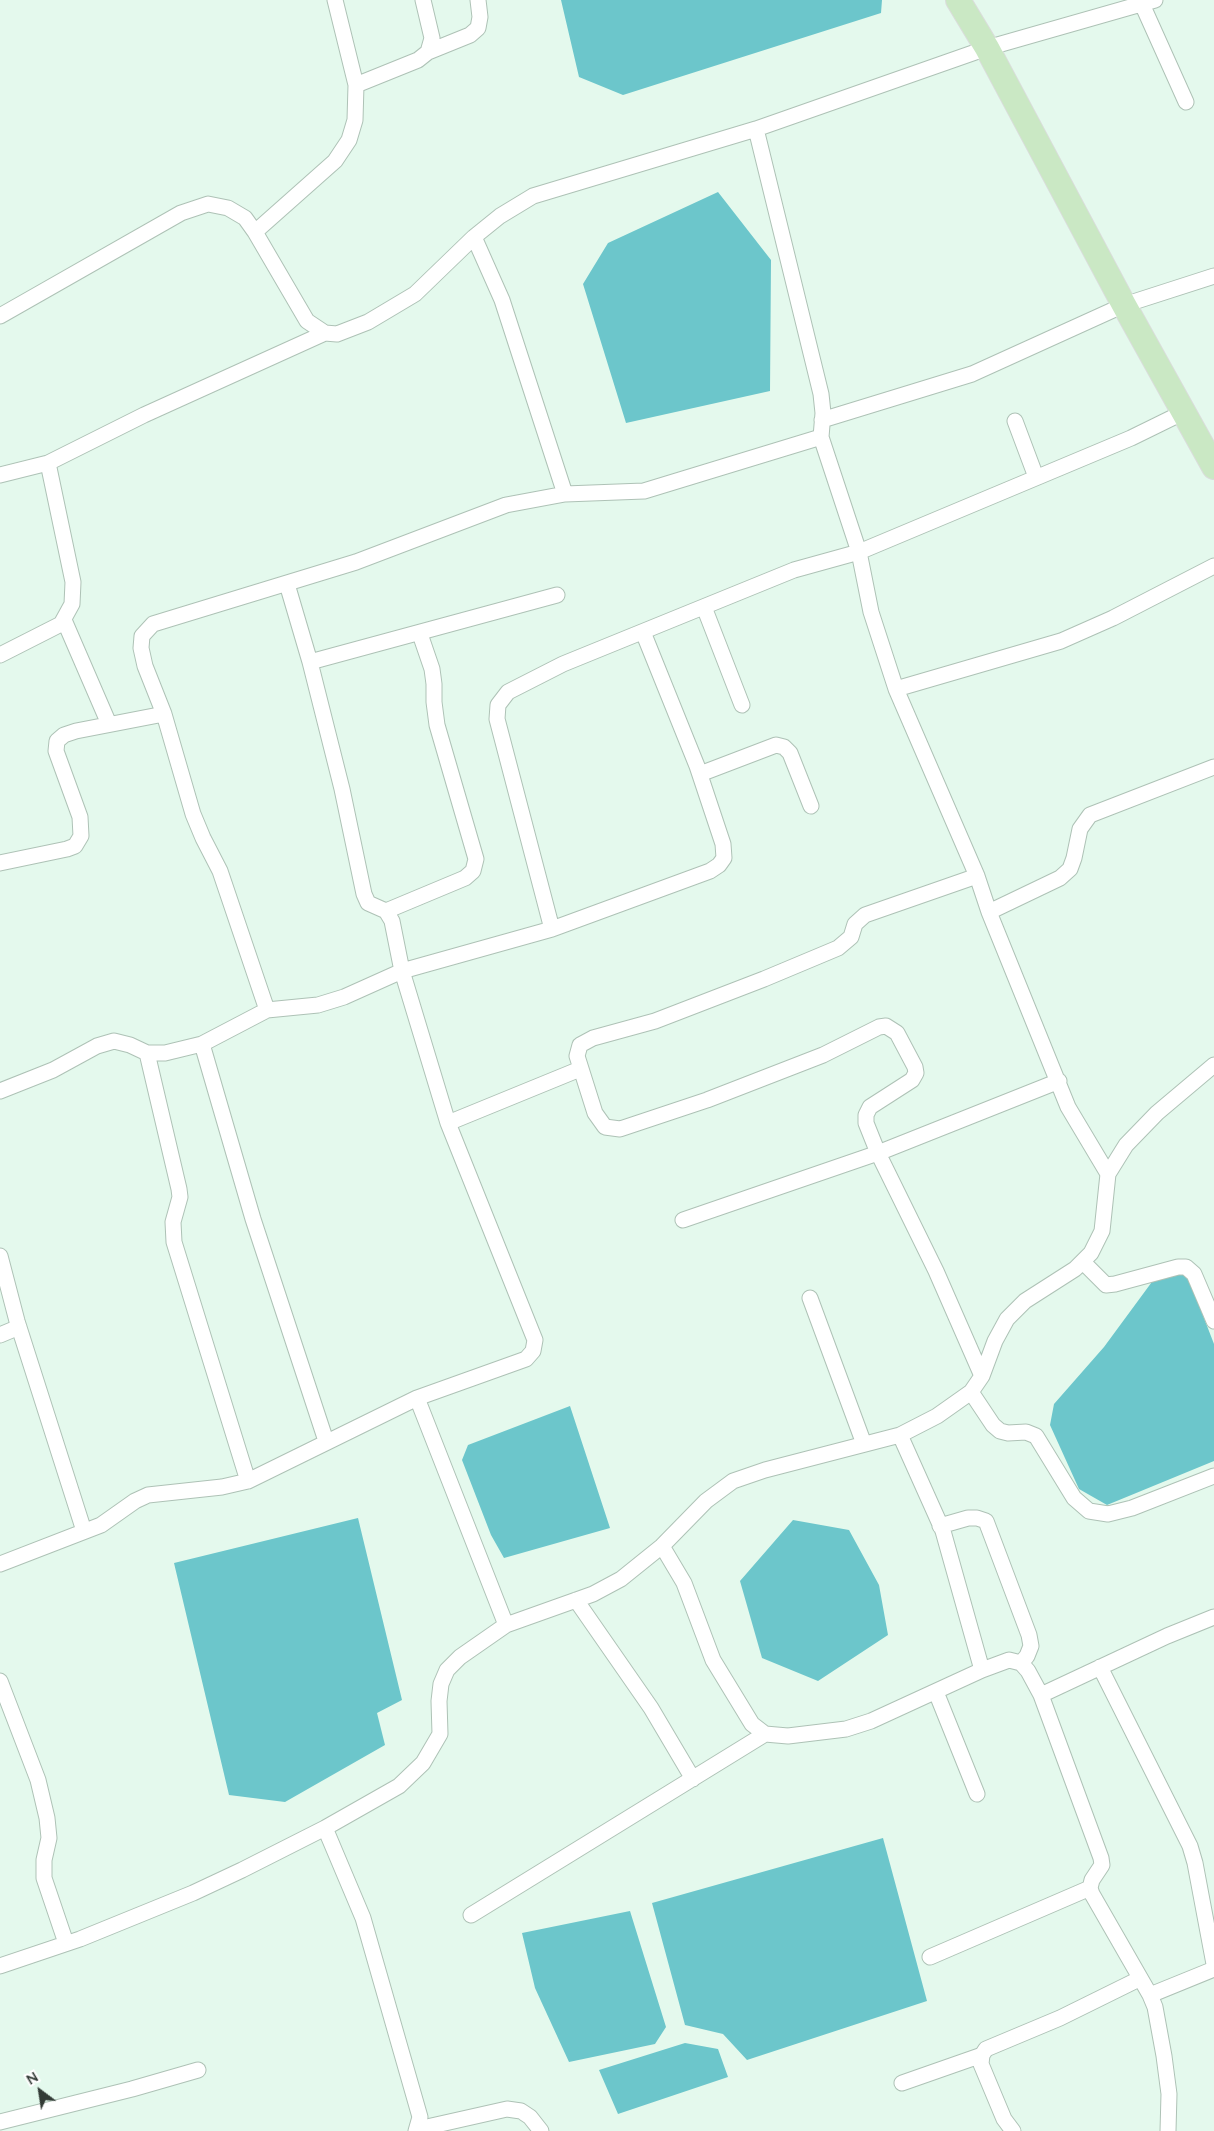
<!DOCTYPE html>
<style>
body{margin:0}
#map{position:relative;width:1214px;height:2131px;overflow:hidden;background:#e4f9ed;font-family:Lato,sans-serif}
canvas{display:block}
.north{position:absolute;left:15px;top:2066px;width:50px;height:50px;-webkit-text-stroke:4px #fff;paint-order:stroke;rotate:329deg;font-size:14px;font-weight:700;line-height:20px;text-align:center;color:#333b36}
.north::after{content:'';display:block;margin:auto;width:18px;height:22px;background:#333b36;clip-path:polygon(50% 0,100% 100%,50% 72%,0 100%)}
</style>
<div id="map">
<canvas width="1214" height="2131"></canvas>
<div class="north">N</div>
</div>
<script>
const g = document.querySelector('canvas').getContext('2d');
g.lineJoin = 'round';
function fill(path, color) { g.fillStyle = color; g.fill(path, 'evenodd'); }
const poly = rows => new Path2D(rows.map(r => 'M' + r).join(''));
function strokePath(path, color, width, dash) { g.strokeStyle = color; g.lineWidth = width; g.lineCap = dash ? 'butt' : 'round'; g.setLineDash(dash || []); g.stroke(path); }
fill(poly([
 [561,0,882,0,881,13,623,95,579,77],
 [718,192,771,260,770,391,626,423,583,284,608,243],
 [1187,1274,1214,1344,1214,1461,1107,1505,1079,1489,1050,1425,1054,1404,1104,1347,1157,1275],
 [570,1406,610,1528,504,1558,491,1535,462,1460,468,1445],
 [358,1518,402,1700,377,1713,385,1745,285,1802,229,1795,174,1563],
 [793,1520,849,1530,879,1585,888,1635,818,1681,762,1658,740,1581],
 [883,1838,927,2001,747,2060,723,2034,685,2025,652,1903],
 [630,1911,666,2027,655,2044,569,2062,535,1988,522,1933],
 [685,2043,718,2049,728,2077,618,2114,599,2070]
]), '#6cc6cb');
const minor = poly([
 [1142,4,1186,102],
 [428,52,470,35,478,28,480,17,478,0],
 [356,85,418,60,428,52,432,38,423,0],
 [756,129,821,394,823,413,821,437,859,552,871,612,896,689,977,876,989,912,1068,1107,1108,1174],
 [255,232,335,161,349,140,355,120,356,85,335,0],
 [474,237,502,300,565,494],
 [0,316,181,213,208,204,228,208,245,218,255,232,307,321,325,333,337,334,368,322,415,294,474,237,500,216,533,196,756,129,987,48,1155,0],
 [822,420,972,374,1124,305,1214,276],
 [1015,421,1036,477],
 [0,475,48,463,144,415,325,333],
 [704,607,742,705],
 [64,620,109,724],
 [0,655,61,624,72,604,73,582,48,463],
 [310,662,557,595],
 [896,689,1061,641,1113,618,1214,566],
 [700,774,776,745,784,747,790,753,811,806],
 [0,863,67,849,75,846,81,836,80,817,56,751,57,741,64,735,76,731,164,714],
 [977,876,865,915,855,924,851,937,838,948,764,979,655,1021,593,1038,580,1045,577,1056,595,1113,605,1127,620,1129,707,1100,823,1055,879,1027,886,1026,897,1033,915,1067,916,1073,912,1080,870,1107,866,1115,866,1123,878,1153,936,1271,982,1376],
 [386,911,465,878,473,871,476,859,437,725,434,702,434,684,432,669,420,634],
 [989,912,1060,878,1070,869,1074,858,1080,829,1090,815,1214,767],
 [552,929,497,719,498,705,508,692,563,664,794,570,859,552,1131,438,1184,412],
 [267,1010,220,871,203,838,193,814,164,714,145,666,141,648,142,636,153,624,356,562,506,505,565,494,644,491,821,437],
 [202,1044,253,1219,326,1441],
 [147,1053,179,1189,180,1197,173,1222,174,1242,248,1481],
 [0,1091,53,1070,97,1046,114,1041,130,1045,147,1053,165,1053,202,1044,267,1010,318,1005,344,997,402,971,552,929,710,871,719,865,724,858,723,844,697,766,643,632],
 [448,1123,580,1069],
 [683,1220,878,1153,1059,1081],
 [0,1256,17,1321,84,1531],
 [1083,1262,1106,1285,1115,1284,1178,1267,1186,1267,1194,1274,1214,1321],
 [810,1298,864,1444],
 [0,1335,19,1327],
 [971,1392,993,1425,1000,1431,1008,1433,1026,1432,1036,1436,1074,1498,1089,1511,1108,1514,1132,1508,1214,1476],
 [417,1398,506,1625],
 [900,1435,943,1531,982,1670],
 [940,1526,968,1518,977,1518,986,1521,1029,1635,1031,1646,1027,1656,1021,1663],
 [662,1546,684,1583,713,1660,752,1724,765,1734,788,1736,846,1729,871,1721,982,1670,1009,1660,1021,1663,1028,1671,1041,1695,1101,1858,1102,1865,1092,1880,1090,1888,1092,1894,1150,1995,1155,2007,1164,2056,1169,2094,1168,2131],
 [0,1564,101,1525,135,1501,148,1495,222,1487,248,1481,417,1398,526,1359,533,1351,535,1340,448,1123,402,971,392,921,386,911,368,903,364,894,342,789,310,662,287,584],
 [576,1600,651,1708,693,1779],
 [1100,1667,1190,1846,1195,1863,1214,1964],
 [0,1681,38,1780,47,1818,49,1838,44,1860,44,1878,66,1943],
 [936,1692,977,1794],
 [1041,1695,1167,1636,1214,1617],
 [325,1828,363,1918,420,2117,416,2131],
 [471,1915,765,1734],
 [930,1957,1090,1888],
 [0,1966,80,1939,193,1893,242,1870,325,1828,399,1786,423,1763,440,1734,439,1701,441,1684,447,1670,460,1657,506,1625,593,1594,621,1579,662,1546,706,1501,733,1481,765,1470,900,1435,937,1416,971,1392,982,1376,995,1341,1007,1319,1025,1301,1075,1269,1091,1253,1102,1231,1108,1174,1126,1145,1157,1113,1214,1065],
 [1150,1995,1214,1969],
 [902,2083,982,2055],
 [0,2122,132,2089,198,2070],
 [418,2129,507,2109,521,2111,530,2117,541,2131],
 [1013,2131,1004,2119,981,2064,982,2055,986,2049,1060,2018,1139,1979]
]);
const primary = poly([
 [958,0,987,48,1124,305,1214,467]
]);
strokePath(minor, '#aec2b6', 17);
strokePath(primary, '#dadcdb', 26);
strokePath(minor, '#fff', 15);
strokePath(primary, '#cae8c4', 24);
</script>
